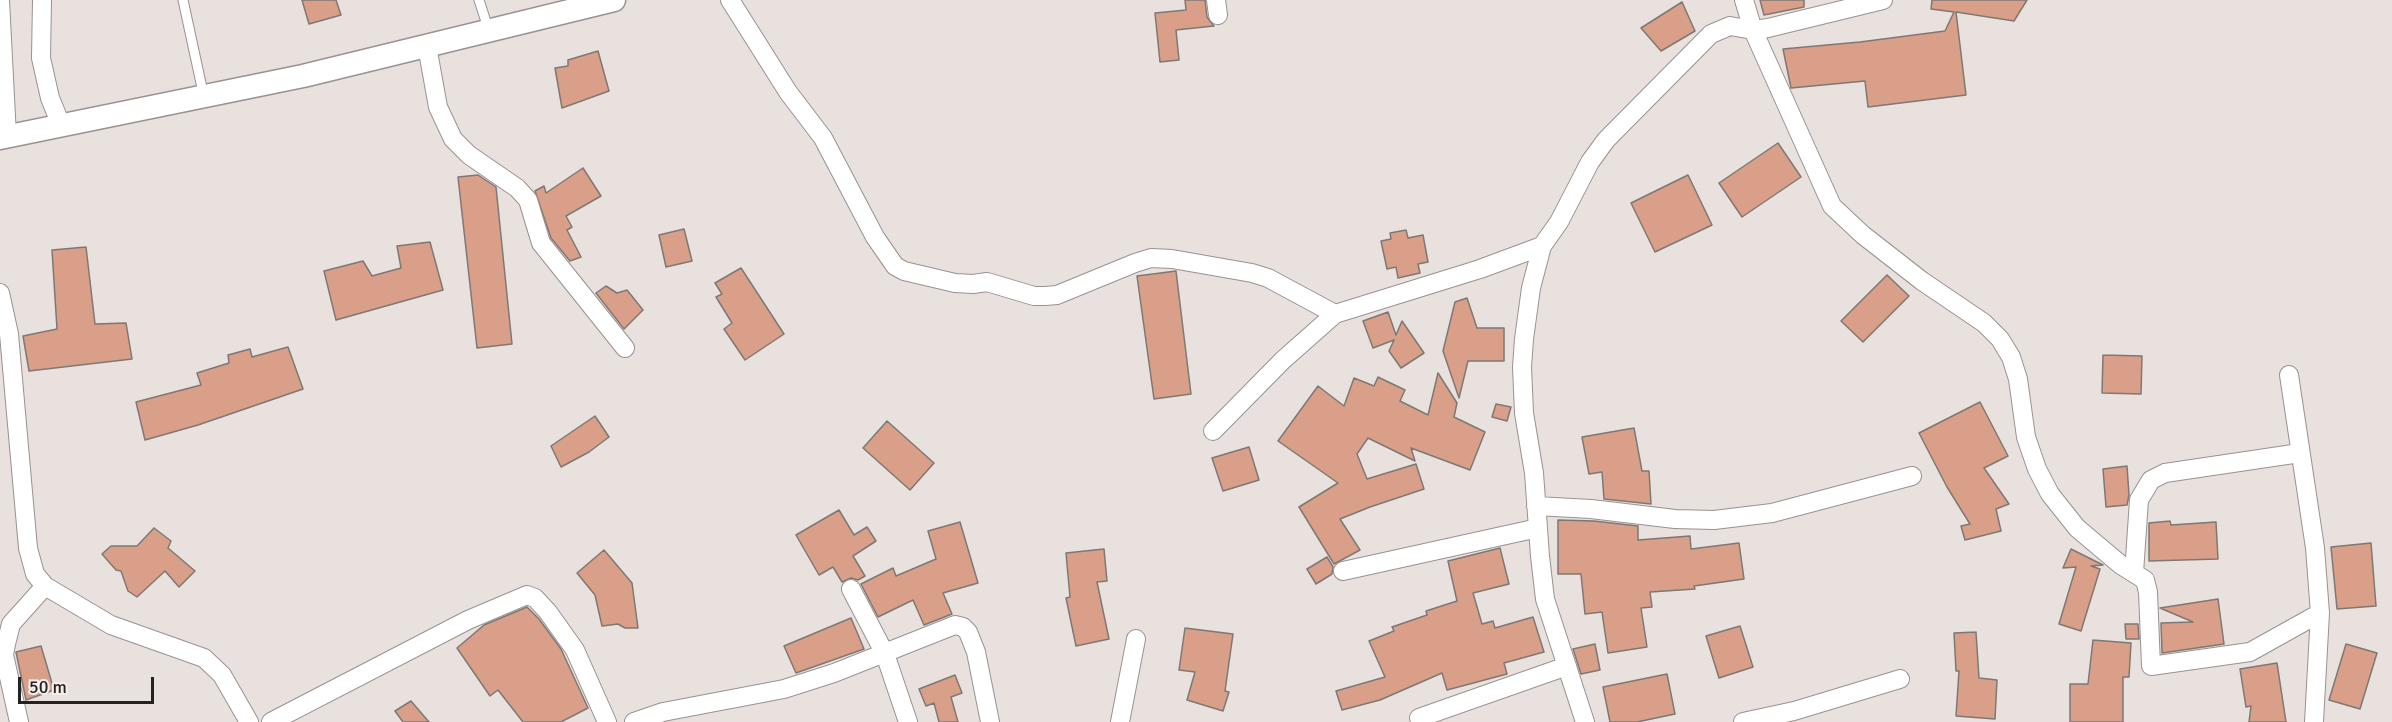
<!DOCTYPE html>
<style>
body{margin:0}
#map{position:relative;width:2392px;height:722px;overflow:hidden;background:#e9e1de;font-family:Signika,sans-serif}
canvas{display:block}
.scale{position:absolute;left:18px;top:677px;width:136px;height:27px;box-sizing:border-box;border:3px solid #242220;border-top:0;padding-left:8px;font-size:18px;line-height:21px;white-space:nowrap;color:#242220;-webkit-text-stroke:4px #f6eeeb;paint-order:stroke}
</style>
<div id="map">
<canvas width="2392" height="722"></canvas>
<div class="scale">50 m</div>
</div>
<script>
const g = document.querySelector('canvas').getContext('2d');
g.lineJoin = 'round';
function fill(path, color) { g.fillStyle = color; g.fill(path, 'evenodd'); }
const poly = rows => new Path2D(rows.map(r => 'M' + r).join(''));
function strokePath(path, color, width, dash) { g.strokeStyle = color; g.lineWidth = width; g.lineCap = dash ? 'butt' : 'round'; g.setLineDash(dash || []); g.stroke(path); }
const building = poly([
 [302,0,336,0,341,15,309,24,302,0],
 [1185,0,1205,0,1207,17,1214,26,1176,30,1179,60,1160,62,1155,13,1186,10,1185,0],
 [1760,0,1804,0,1804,7,1764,15,1760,0],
 [1932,0,2027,0,2014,21,1956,12,1966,95,1868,107,1865,81,1791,88,1783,49,1860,42,1945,31,1954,12,1931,9,1932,0],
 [1682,2,1695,31,1661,51,1641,28,1682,2],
 [598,51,609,91,562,108,555,68,568,66,568,60,598,51],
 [1778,143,1801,177,1742,217,1719,183,1778,143],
 [583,168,601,196,566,216,572,227,567,230,581,257,570,261,551,238,535,191,544,186,546,193,583,168],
 [478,175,496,187,512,344,477,348,458,177,478,175],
 [1688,175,1712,225,1655,252,1631,203,1688,175],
 [684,229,692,261,666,267,659,235,684,229],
 [1406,230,1408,238,1423,235,1428,262,1418,264,1420,273,1398,278,1396,267,1387,269,1381,241,1391,239,1390,233,1406,230],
 [430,242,443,290,336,320,324,271,363,261,372,276,401,268,397,246,430,242],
 [86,247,95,324,126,323,132,359,29,371,23,336,57,329,52,250,86,247],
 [741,268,784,334,745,360,724,329,732,323,716,297,722,294,715,283,741,268],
 [1176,271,1191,394,1154,399,1137,276,1176,271],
 [1887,275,1909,296,1863,342,1841,321,1887,275],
 [606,286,617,293,627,290,643,310,624,329,596,293,606,286],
 [1467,298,1477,328,1504,328,1504,361,1468,361,1459,398,1443,351,1455,302,1467,298],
 [1388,312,1396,335,1402,321,1424,353,1401,368,1389,351,1394,340,1373,348,1363,321,1388,312],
 [288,347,303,389,198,425,145,440,136,402,201,385,197,373,229,363,228,355,250,349,252,357,288,347],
 [2103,355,2142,356,2141,394,2102,393,2103,355],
 [1438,373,1457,403,1454,417,1485,432,1470,470,1411,448,1415,461,1368,438,1357,454,1367,479,1416,464,1424,489,1370,507,1340,519,1360,550,1334,564,1299,507,1338,483,1278,441,1318,386,1344,406,1354,378,1374,386,1378,377,1405,390,1400,401,1428,415,1438,373],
 [1980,402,2008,456,1984,468,2009,504,1996,509,2001,531,1965,540,1961,526,1970,524,1947,487,1919,433,1980,402],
 [1496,404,1511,407,1507,421,1492,417,1496,404],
 [595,416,609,437,589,452,561,467,551,446,595,416],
 [887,421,934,463,910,490,863,448,887,421],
 [1634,428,1642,471,1649,471,1651,504,1604,499,1602,472,1589,474,1582,437,1634,428],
 [1249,447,1259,480,1223,491,1212,458,1249,447],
 [2127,466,2129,495,2127,505,2106,507,2103,469,2127,466],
 [839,510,854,535,867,527,876,541,853,556,865,576,858,580,851,578,842,582,833,567,819,575,796,535,839,510],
 [1558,520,1594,521,1638,526,1638,540,1690,536,1691,549,1739,543,1744,579,1694,586,1695,589,1650,592,1652,607,1641,608,1647,647,1608,653,1602,612,1585,614,1581,574,1558,574,1558,520],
 [2170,521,2171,525,2216,522,2218,559,2149,561,2149,523,2170,521],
 [960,522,978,583,943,593,952,614,924,625,913,600,878,617,861,584,893,568,896,576,936,559,928,531,960,522],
 [154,528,171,541,168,548,195,571,179,587,165,571,137,597,128,591,121,571,116,570,102,554,111,546,137,546,154,528],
 [2371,543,2376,606,2337,609,2331,547,2371,543],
 [1500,548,1509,584,1473,593,1482,624,1493,621,1495,628,1533,617,1544,652,1504,663,1507,674,1447,690,1442,673,1380,700,1342,710,1336,691,1385,677,1369,641,1394,631,1392,627,1427,615,1426,611,1457,601,1448,561,1500,548],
 [1104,549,1107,581,1097,582,1109,639,1076,646,1066,598,1070,597,1066,553,1104,549],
 [2071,549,2103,565,2091,566,2100,569,2081,631,2059,624,2076,567,2063,568,2071,549],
 [604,550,632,583,638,628,625,628,618,624,602,626,595,595,577,573,604,550],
 [1327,557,1333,567,1332,574,1316,584,1307,569,1327,557],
 [2218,599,2224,644,2162,653,2161,623,2193,622,2160,608,2218,599],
 [527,607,539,619,561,649,588,708,561,722,523,722,498,690,490,696,457,648,484,625,527,607],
 [851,618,864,649,796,673,784,646,851,618],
 [2125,624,2138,624,2139,639,2126,639,2125,624],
 [1740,626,1753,667,1719,678,1706,636,1740,626],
 [1185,628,1233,634,1225,691,1229,692,1223,711,1187,700,1195,672,1179,670,1185,628],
 [1976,632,1979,678,1997,680,1995,719,1956,716,1959,671,1956,671,1954,633,1976,632],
 [2093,640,2131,643,2129,677,2123,677,2123,722,2070,722,2070,684,2088,684,2093,640],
 [1595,644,1600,670,1581,674,1573,649,1595,644],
 [2346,644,2377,653,2360,709,2329,700,2346,644],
 [41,646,54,690,26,700,16,652,41,646],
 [2277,663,2286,722,2249,722,2251,706,2246,707,2240,669,2277,663],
 [1667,674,1675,714,1637,722,1610,722,1603,687,1667,674],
 [955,675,962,693,951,697,958,722,939,722,934,703,926,706,919,689,955,675],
 [411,701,429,722,403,722,395,711,411,701]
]);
fill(building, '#d99f88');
strokePath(building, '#7e7875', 1.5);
const service = poly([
 [183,0,204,97],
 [479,0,489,31]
]);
const minor = poly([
 [0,0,7,136],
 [42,0,41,58,50,98,61,125],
 [730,0,788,92,823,138,875,237,895,266,904,271,955,283,973,284,987,282,1034,296,1045,296,1057,295,1135,263,1151,258,1172,259,1252,273,1268,278,1335,314,1480,269,1542,246,1559,222,1590,162,1606,140,1711,34,1730,26,1753,30,1768,28,1883,0],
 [1216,0,1218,15],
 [1744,0,1753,30,1832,206,1863,235,1922,281,1984,323,2000,339,2011,357,2018,379,2026,437,2037,469,2050,494,2077,528,2121,565,2145,580,2148,592,2151,666,2250,652,2320,613],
 [427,46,438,107,453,139,469,155,517,188,528,200,541,243,625,348],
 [1542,246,1531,288,1524,339,1522,367,1524,413,1534,473,1540,556,1545,599,1585,722],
 [0,293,9,334,28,548,35,574,45,586,111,625,204,658,222,675,249,722],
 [2289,375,2315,548,2320,613,2314,722],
 [1213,431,1283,360,1335,314],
 [1536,506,1591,509,1675,519,1714,520,1772,513,1912,476],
 [1343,571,1538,528],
 [2134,573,2139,500,2151,480,2165,473,2300,453],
 [851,589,885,654,908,722],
 [1419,718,1567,666],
 [19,722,4,655,6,644,11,624,45,586],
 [271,722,468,620,527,595,535,598,548,612,575,650,607,722],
 [634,722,663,712,784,689,834,673,955,625,963,627,968,632,976,652,990,722],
 [1120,722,1136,639],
 [1743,722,1794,711,1900,679]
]);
const tertiary = poly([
 [0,138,303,76,614,0]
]);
strokePath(service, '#99928f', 11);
strokePath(minor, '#99928f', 20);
strokePath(tertiary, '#99928f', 25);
strokePath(service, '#fff', 9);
strokePath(minor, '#fff', 18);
strokePath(tertiary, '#fff', 22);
</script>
